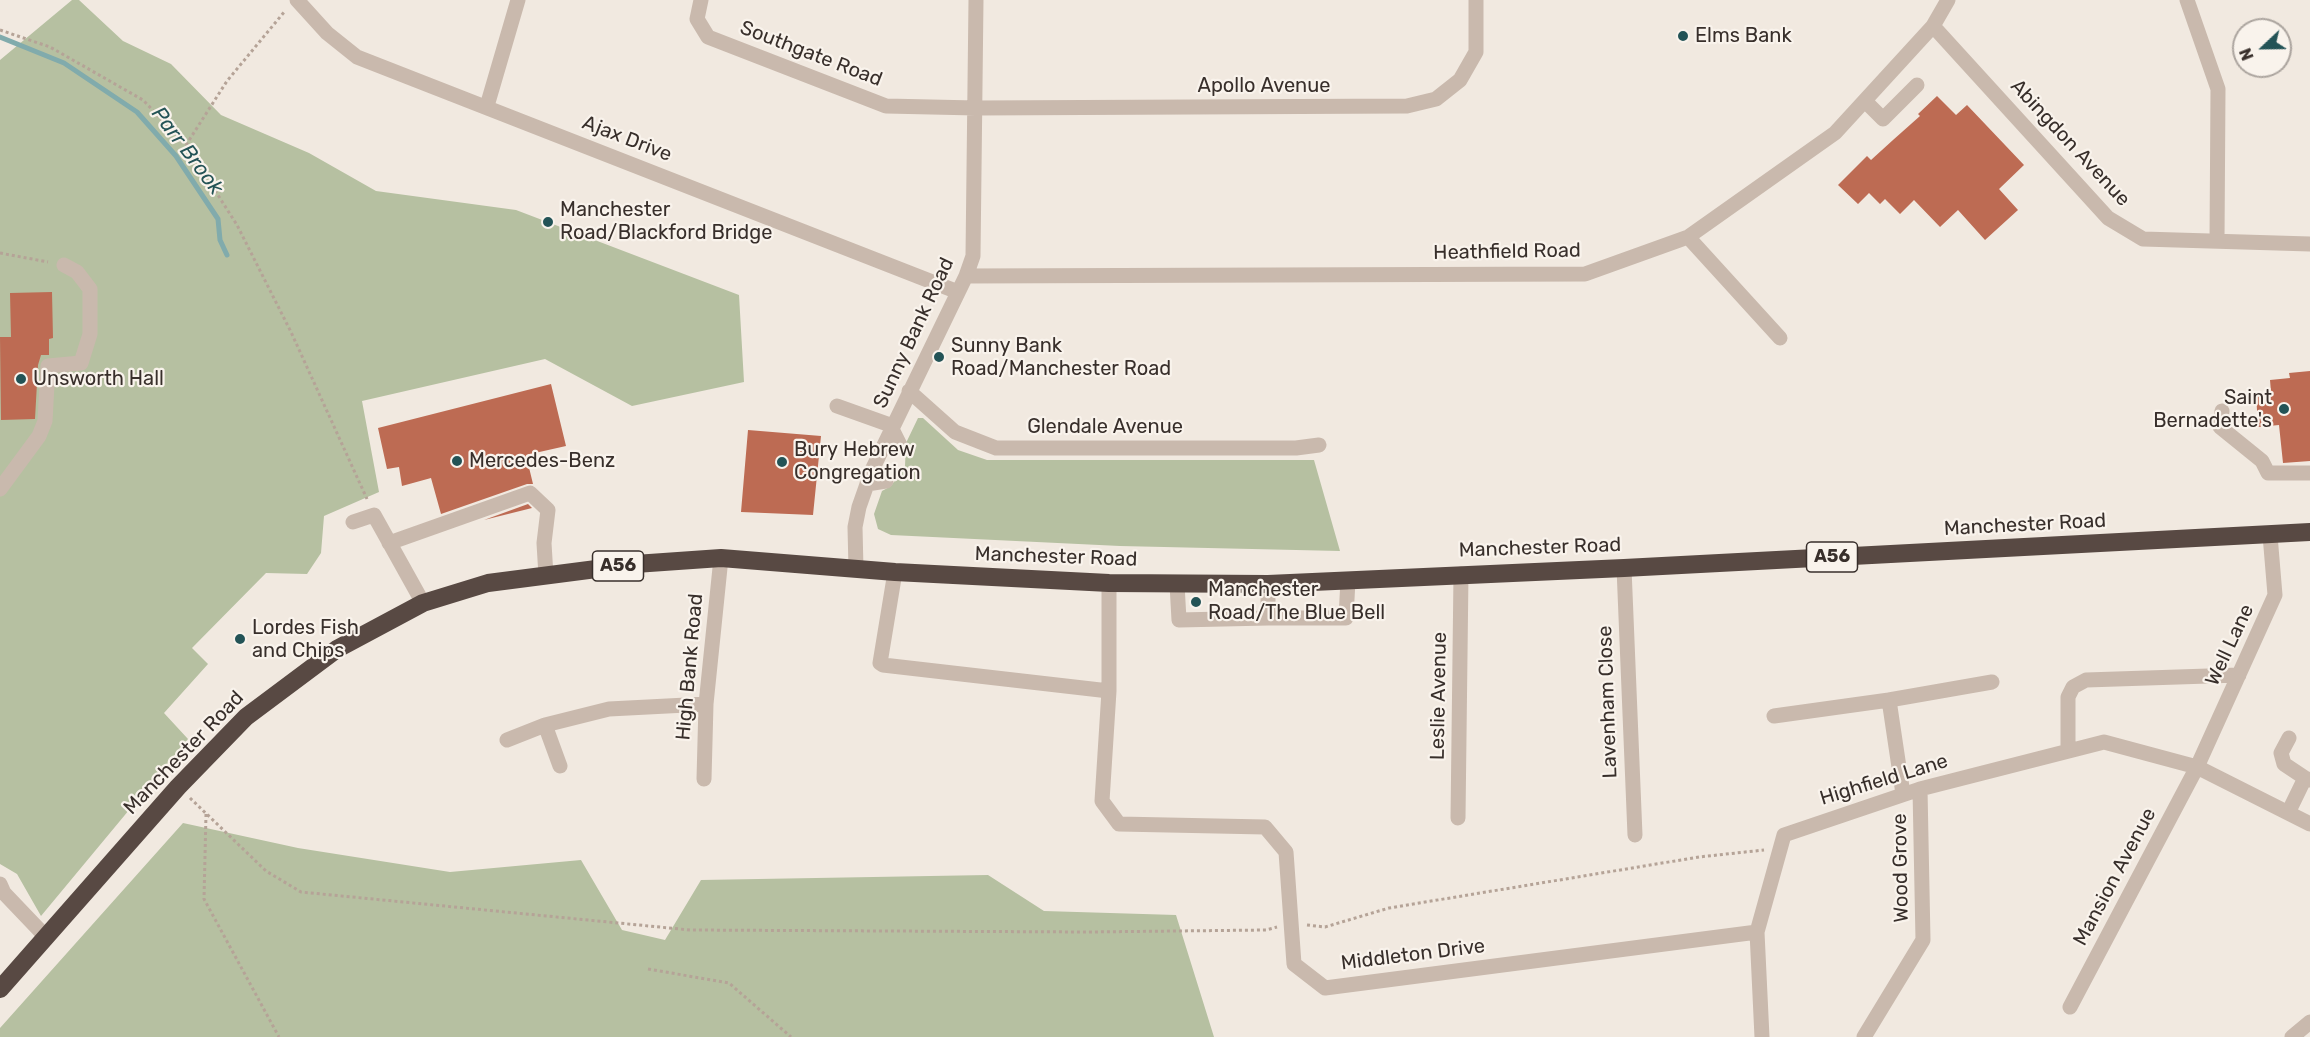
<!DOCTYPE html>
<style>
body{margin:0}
#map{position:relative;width:2310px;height:1037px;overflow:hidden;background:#f1e9e0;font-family:Rubik,sans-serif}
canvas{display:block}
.north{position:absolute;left:2232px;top:18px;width:60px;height:60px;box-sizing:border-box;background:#f9f3ec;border:2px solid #aca59f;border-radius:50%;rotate:248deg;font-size:16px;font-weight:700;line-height:24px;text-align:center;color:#382f2b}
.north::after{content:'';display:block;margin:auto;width:21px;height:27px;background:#235356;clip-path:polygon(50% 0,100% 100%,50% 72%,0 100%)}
</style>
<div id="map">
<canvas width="2310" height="1037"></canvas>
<div class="north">N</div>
</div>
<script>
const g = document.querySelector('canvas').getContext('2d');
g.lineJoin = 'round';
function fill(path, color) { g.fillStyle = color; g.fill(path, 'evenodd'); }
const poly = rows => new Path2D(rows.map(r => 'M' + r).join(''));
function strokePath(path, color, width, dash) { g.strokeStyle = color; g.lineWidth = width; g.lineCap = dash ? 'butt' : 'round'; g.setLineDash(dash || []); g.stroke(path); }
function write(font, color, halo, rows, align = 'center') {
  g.font = font + ' Rubik,sans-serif'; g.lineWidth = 4.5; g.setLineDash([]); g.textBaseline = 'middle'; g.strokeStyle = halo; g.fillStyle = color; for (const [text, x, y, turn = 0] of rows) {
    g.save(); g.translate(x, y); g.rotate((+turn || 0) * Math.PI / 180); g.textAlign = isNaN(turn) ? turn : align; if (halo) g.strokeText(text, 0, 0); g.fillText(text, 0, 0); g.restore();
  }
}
fill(poly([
 [72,0,79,0,123,41,171,64,221,115,309,153,376,191,516,210,739,295,744,382,632,406,545,359,362,401,379,492,324,516,321,553,307,574,266,573,192,648,208,664,164,713,188,739,41,916,17,874,0,864,0,60],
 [918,418,923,418,958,450,987,460,1314,460,1340,551,1120,546,891,535,878,529,874,514,882,491,891,486,905,466,906,443],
 [183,823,298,848,450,872,581,860,622,930,665,940,701,880,988,875,1044,911,1176,915,1214,1037,0,1037,0,1028]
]), '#b6c0a1');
strokePath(poly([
 [0,37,64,63,137,112,176,156,218,219,220,240,227,255]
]), '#81abac', 5);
fill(poly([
 [1937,96,1956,115,1967,105,2024,165,1999,189,2018,210,1985,240,1958,210,1940,227,1914,200,1900,214,1885,199,1880,204,1869,193,1858,204,1838,185,1867,156,1871,160,1893,140,1920,116,1918,114],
 [52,292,53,338,49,339,49,355,41,355,38,365,35,419,1,420,0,337,11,337,10,293],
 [2310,371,2310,461,2283,463,2279,425,2258,427,2256,393,2271,392,2270,380,2290,378,2289,373],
 [551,384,566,446,526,455,533,484,527,484,441,514,431,478,402,486,399,467,387,469,378,428],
 [748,430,821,436,813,515,741,512],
 [528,504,532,508,484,520]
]), '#bd6b53');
strokePath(poly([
 [0,30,50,47,143,100,186,145,237,225,291,332,367,499],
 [186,145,227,81,285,11],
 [0,253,48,262],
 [190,798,266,871,301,892,690,930,1087,932,1266,930,1277,927],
 [206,814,204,899,279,1037],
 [1307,925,1325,927,1389,908,1699,857,1764,850],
 [648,969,729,983,791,1037]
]), '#b5a397', 3, [3, 3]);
strokePath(poly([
 [297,0,327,33,357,57,958,292],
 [701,0,697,19,708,37,886,106,976,108,1407,106,1436,99,1460,80,1476,52,1476,0],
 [2187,0,2218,89,2217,241],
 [1933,26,2108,218,2143,239,2310,244],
 [1865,101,1883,119,1917,85],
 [487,106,518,0],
 [1688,237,1780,338],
 [966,276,1585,274,1688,237,1835,133,1933,26,1948,0],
 [909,391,955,432,996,448,1296,448,1319,445],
 [837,406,893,426],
 [2222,411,2220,427,2262,461,2268,473,2310,473],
 [892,429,901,447],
 [867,484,886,481],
 [0,489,39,436,45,421,48,366,81,363,90,334,90,289,77,272,64,265],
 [353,522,374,515,423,603],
 [389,543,530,493,548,510,544,543,546,576],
 [1624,568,1635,835],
 [856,569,855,527,859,507,872,470,966,276,973,256,976,0],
 [895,572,880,663,883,665,1109,691],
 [1109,583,1109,691,1102,801,1119,824,1265,827,1286,852,1294,964,1325,988,1757,932],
 [1177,584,1179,620,1268,618],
 [1268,584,1268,618,1346,618,1348,580],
 [1774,716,1889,700],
 [545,725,560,766],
 [2289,738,2281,753,2284,764,2305,778],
 [507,740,545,725,609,709,706,704],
 [2068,751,2068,697,2073,687,2086,680,2239,675],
 [704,779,706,704,721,558],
 [1903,794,1889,700,1992,682],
 [2288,813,2305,778,2310,780],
 [1458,818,1461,574],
 [0,884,4,893,46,937],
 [2070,1007,2197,767,2275,595,2270,535],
 [1762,1037,1757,932,1784,835,1920,789,2104,742,2197,767,2310,824],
 [1864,1037,1923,940,1920,789],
 [2292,1037,2310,1022]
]), '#c9b9ad', 15);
strokePath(poly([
 [0,989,178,787,246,717,337,649,423,603,488,583,635,564,721,558,895,572,1109,583,1268,584,1624,568,2310,532]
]), '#584943', 18);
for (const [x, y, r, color] of [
 [1683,36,6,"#235356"],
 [548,222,6,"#235356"],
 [939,357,6,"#235356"],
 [21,379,6,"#235356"],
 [2284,409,6,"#235356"],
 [457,461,6,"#235356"],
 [782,462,6,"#235356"],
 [1196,602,6,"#235356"],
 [240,639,6,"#235356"]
]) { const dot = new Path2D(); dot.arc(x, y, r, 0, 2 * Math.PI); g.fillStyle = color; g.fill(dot); strokePath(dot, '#f9f3ec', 2); }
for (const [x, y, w] of [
 [1832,557,51],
 [618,566,51]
]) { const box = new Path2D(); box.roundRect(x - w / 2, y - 15, w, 30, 4.5); g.fillStyle = '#f9f3ec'; g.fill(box); strokePath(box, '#382f2b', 1.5); }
write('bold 18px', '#382f2b', null, [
 ["A56",1832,557],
 ["A56",618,566]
]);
write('20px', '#382f2b', '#f9f3ec', [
 ["Elms Bank",1695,36],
 ["Manchester",560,210],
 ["Road/Blackford Bridge",560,233],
 ["Sunny Bank",951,346],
 ["Road/Manchester Road",951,369],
 ["Unsworth Hall",33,379],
 ["Saint",2272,398,"right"],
 ["Bernadette's",2272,421,"right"],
 ["Bury Hebrew",794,450],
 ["Congregation",794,473],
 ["Mercedes-Benz",469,461],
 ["Manchester",1208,590],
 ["Road/The Blue Bell",1208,613],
 ["Lordes Fish",252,628],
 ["and Chips",252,651]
], 'left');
write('20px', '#382f2b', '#f9f3ec', [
 ["Southgate Road",811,54,21],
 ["Apollo Avenue",1264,86],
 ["Ajax Drive",627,139,21],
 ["Abingdon Avenue",2070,143,47],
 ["Heathfield Road",1507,252,-1],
 ["Sunny Bank Road",914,333,-65],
 ["Glendale Avenue",1105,427],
 ["Manchester Road",2025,525,-3],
 ["Manchester Road",1540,548,-2],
 ["Manchester Road",1056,557,2],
 ["Well Lane",2230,645,-65],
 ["High Bank Road",690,667,-85],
 ["Leslie Avenue",1439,696,-89],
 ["Lavenham Close",1608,702,-92],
 ["Manchester Road",184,753,-46],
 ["Highfield Lane",1884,780,-17],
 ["Wood Grove",1901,868,-91],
 ["Mansion Avenue",2115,877,-62],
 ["Middleton Drive",1413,955,-7]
]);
write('italic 21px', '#235356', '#f9f3ec', [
 ["Parr Brook",187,151,53]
]);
</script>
